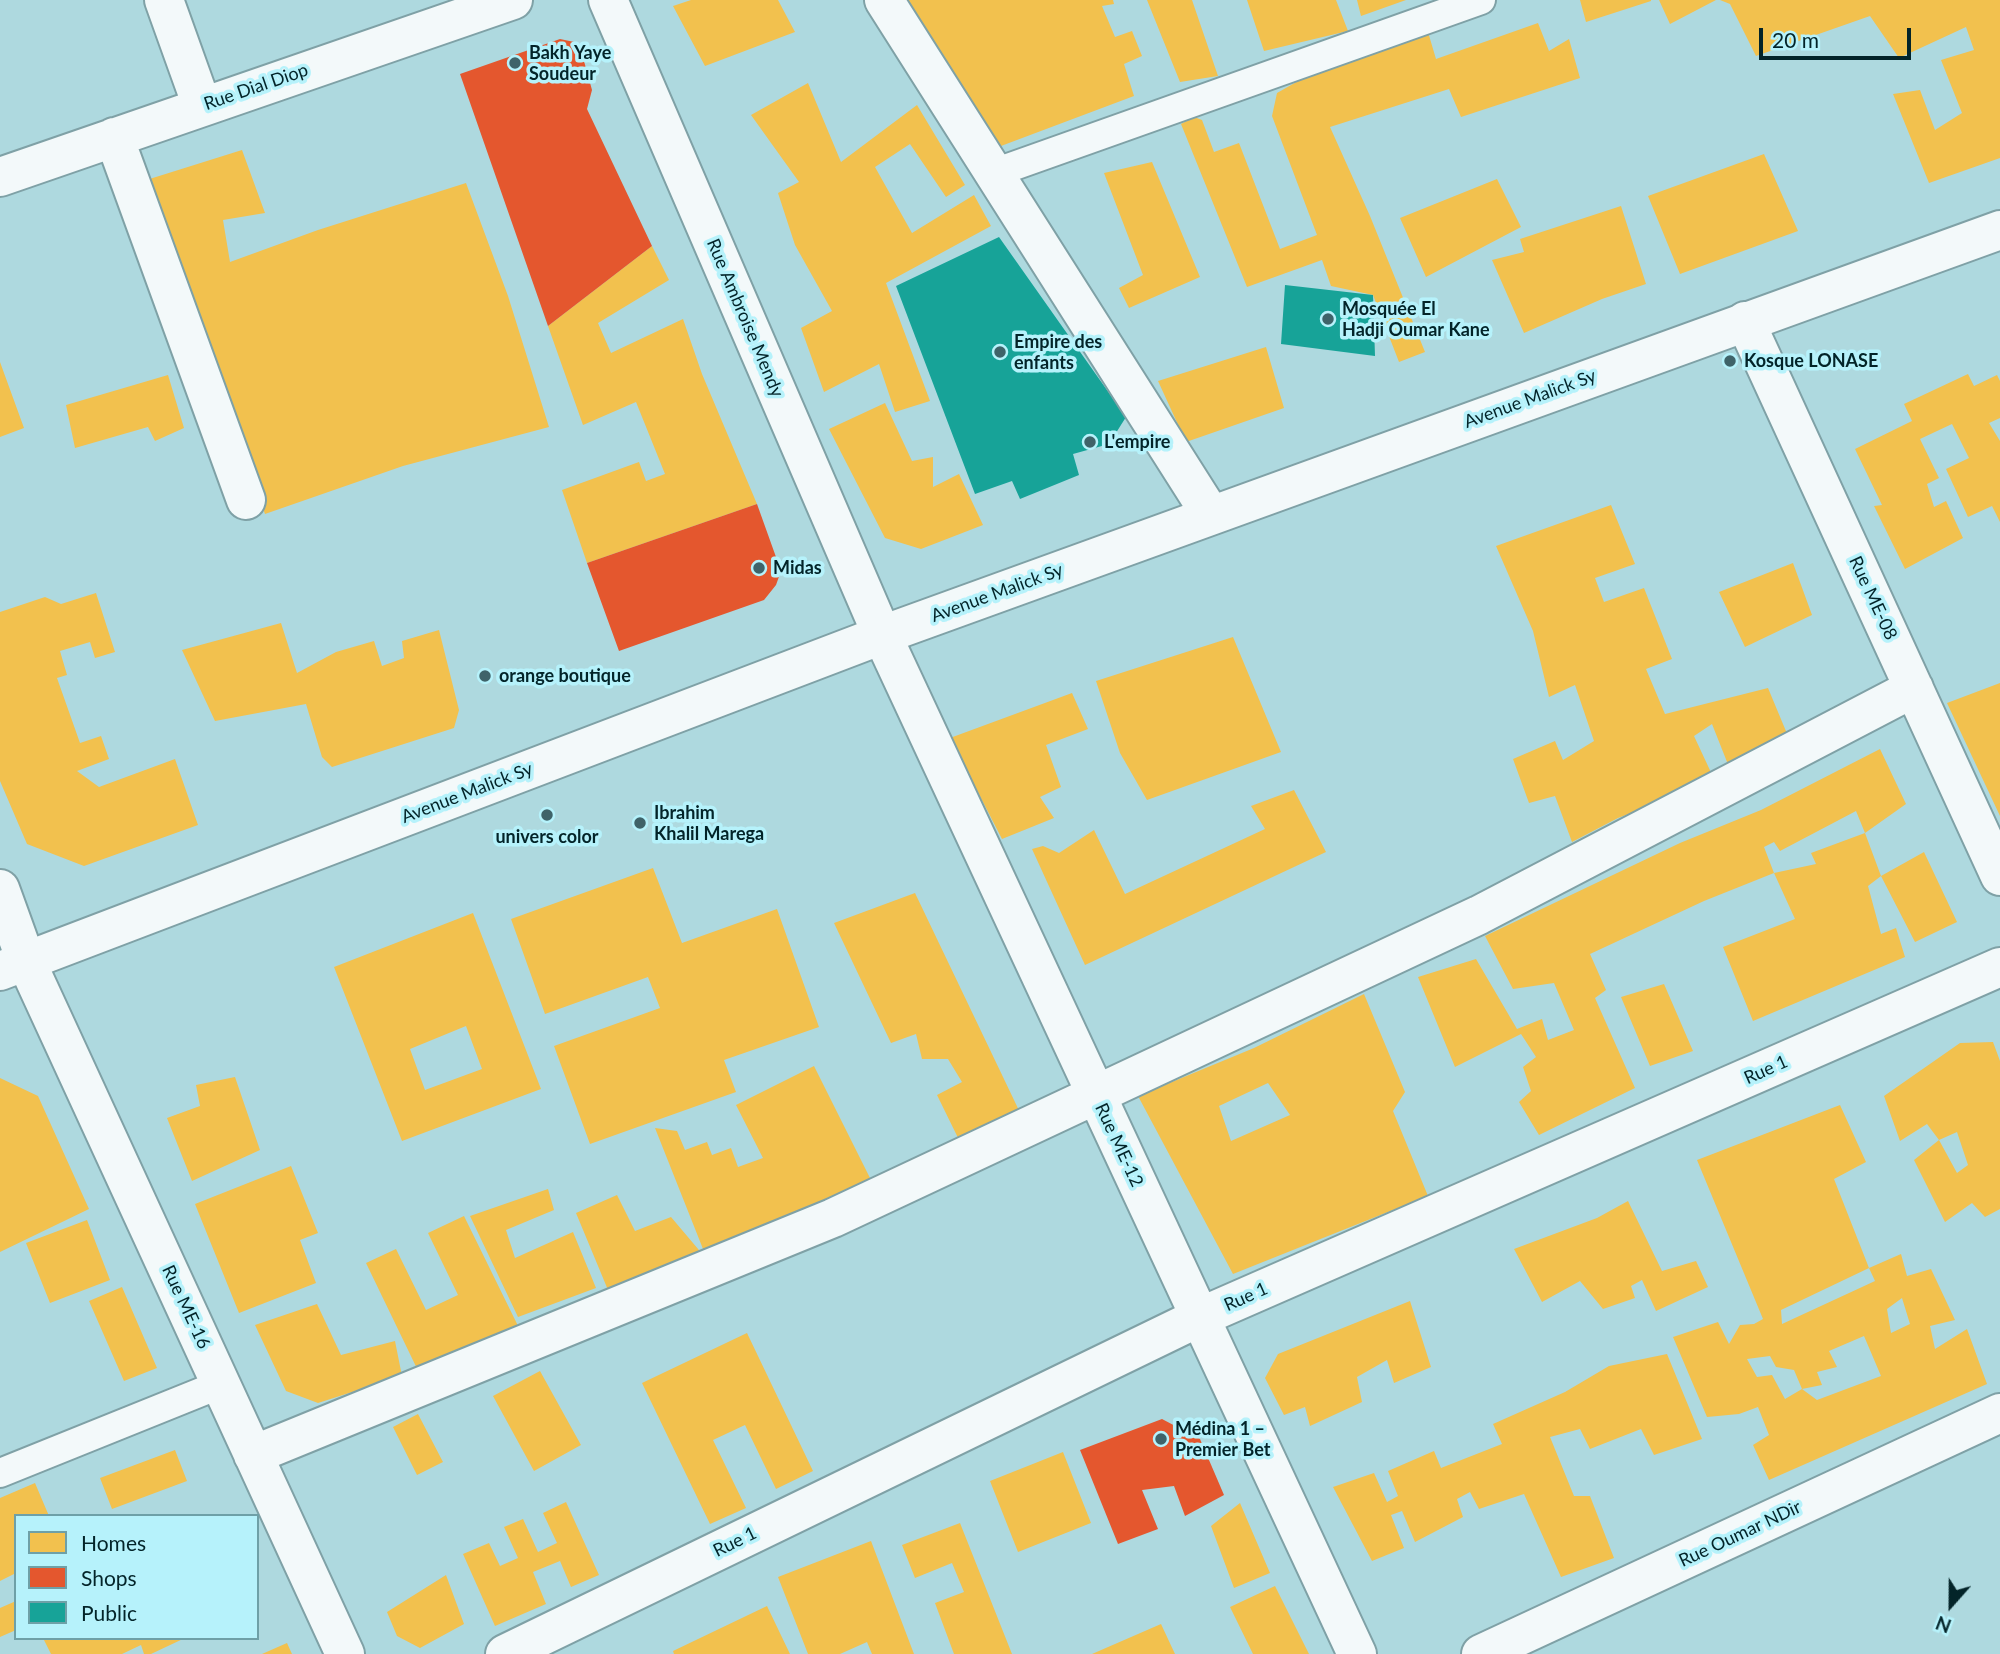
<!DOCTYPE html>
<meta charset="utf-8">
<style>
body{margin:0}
#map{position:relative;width:2000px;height:1654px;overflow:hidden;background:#aed9df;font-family:Lato,sans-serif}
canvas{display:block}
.legend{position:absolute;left:14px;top:1514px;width:245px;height:126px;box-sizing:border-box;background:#b6f2fb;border:2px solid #6ea0a7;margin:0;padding:9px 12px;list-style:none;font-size:21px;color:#032429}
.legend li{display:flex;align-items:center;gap:14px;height:35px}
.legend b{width:35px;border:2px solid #6ea0a7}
.north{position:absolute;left:1916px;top:1570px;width:70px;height:70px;-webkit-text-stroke:5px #b6f2fb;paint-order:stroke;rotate:201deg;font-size:19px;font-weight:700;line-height:28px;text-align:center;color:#032429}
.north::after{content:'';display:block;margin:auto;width:24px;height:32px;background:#032429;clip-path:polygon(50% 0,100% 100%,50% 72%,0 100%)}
.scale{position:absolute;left:1759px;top:28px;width:152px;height:32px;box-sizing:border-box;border:4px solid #032429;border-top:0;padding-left:9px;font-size:21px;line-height:24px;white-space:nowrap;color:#032429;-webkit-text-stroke:5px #b6f2fb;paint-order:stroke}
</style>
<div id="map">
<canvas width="2000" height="1654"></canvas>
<ul class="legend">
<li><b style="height:19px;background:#f2c14e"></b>Homes</li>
<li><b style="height:19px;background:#e4572e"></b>Shops</li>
<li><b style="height:19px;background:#17a398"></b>Public</li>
</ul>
<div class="north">N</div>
<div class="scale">20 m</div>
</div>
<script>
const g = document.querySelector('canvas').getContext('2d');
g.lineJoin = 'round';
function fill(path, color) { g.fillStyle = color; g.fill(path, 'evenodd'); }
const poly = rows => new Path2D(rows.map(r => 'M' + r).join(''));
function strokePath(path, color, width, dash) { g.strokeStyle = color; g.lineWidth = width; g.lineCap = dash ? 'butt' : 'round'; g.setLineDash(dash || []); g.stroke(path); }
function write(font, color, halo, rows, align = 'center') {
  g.font = font + ' Lato,sans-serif'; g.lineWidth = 7; g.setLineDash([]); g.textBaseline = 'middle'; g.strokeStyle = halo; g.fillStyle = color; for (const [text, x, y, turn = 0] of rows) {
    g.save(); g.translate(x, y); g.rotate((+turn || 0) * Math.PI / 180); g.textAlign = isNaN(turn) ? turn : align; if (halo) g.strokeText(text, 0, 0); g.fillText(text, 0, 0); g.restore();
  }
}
fill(poly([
 [691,0,778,0,795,32,705,66,673,6],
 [901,0,1113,0,1114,4,1102,6,1115,37,1132,31,1142,56,1124,64,1134,96,993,149],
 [1147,0,1192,0,1218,76,1180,82],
 [1247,0,1336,0,1348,31,1264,51],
 [1357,0,1406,0,1361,16],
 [1580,0,1651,0,1651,1,1586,22],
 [1659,0,1716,0,1670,24],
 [1720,0,2000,0,2000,158,1929,183,1893,94,1920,90,1935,130,1962,113,1941,60,1974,50,1966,27,1899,58,1870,16,1756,56,1730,4],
 [1538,23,1549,51,1569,39,1580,78,1461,117,1449,89,1330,127,1370,216,1425,352,1399,362,1373,295,1331,286,1322,260,1247,287,1181,124,1194,117,1202,120,1214,152,1239,143,1280,249,1317,235,1272,116,1277,93,1307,76,1428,32,1436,59],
 [808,83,841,162,917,105,965,185,946,197,910,144,875,167,912,233,974,195,991,226,886,283,930,401,895,412,879,364,824,392,801,328,832,311,795,245,778,193,799,182,751,115],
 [242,150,265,213,223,220,230,262,318,230,466,183,508,296,549,427,403,466,265,514,179,280,140,182],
 [1764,154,1798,231,1680,274,1648,196],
 [1152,162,1200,277,1129,308,1119,288,1143,275,1104,173],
 [1497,179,1521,227,1426,277,1400,218],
 [1621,206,1646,284,1602,299,1524,333,1492,260,1524,252,1520,239],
 [652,246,669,280,598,323,611,353,683,319,702,374,757,504,587,563,562,490,639,462,646,481,665,474,636,402,583,425,548,326],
 [1266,347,1284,408,1186,442,1158,381],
 [0,362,24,428,0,437],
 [1968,374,1974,386,1997,375,2000,381,2000,418,1989,423,2000,441,2000,522,1992,506,1968,517,1946,469,1969,458,1952,424,1920,439,1939,478,1927,484,1934,507,1946,501,1963,538,1905,569,1874,506,1882,505,1855,449,1912,421,1904,404],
 [168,375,184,428,155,441,148,427,75,448,66,405],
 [885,403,912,461,933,457,933,487,959,474,983,525,921,549,885,538,829,429],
 [1611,505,1635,564,1595,578,1604,602,1644,588,1672,659,1646,669,1665,714,1768,688,1793,748,1731,772,1712,724,1694,736,1715,781,1618,818,1572,842,1555,796,1529,803,1513,759,1555,741,1563,760,1594,741,1575,685,1549,697,1533,631,1496,546],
 [1793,563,1812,615,1745,647,1719,592],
 [96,593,115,652,95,658,90,642,60,651,67,675,57,678,80,743,101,736,109,759,77,771,99,787,175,759,198,825,84,866,27,844,0,781,0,612,45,597,61,604],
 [281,623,297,673,336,652,374,641,382,666,404,658,402,641,439,630,459,710,454,728,332,767,322,757,306,704,215,721,182,650],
 [1233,637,1281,752,1147,800,1120,753,1096,681],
 [2000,683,2000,816,1947,703],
 [1072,693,1088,729,1046,745,1061,787,1040,797,1054,818,1002,839,950,738],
 [1880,749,1906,804,1865,833,1856,811,1780,851,1774,842,1764,847,1774,873,1704,901,1590,954,1606,990,1595,998,1635,1088,1539,1135,1519,1102,1531,1091,1523,1067,1536,1057,1521,1034,1455,1067,1418,977,1476,959,1517,1029,1542,1019,1548,1040,1574,1030,1554,983,1513,989,1485,936,1680,843,1761,810],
 [1294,790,1326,852,1085,965,1032,849,1043,846,1059,853,1094,830,1125,894,1265,829,1251,806],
 [1865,833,1881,876,1924,852,1957,922,1915,942,1881,876,1868,886,1881,934,1896,928,1905,957,1753,1021,1723,947,1795,919,1774,873,1816,864,1811,853],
 [653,868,682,943,777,909,819,1027,724,1060,736,1092,590,1144,554,1046,660,1008,648,977,545,1014,511,919],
 [915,893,1025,1123,962,1146,937,1095,962,1082,948,1059,922,1059,916,1034,891,1043,834,923],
 [473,913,541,1089,402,1141,334,967],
 [466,1026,482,1069,425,1090,410,1049],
 [1664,984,1693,1051,1650,1066,1621,997],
 [1364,994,1405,1092,1393,1111,1428,1196,1233,1274,1138,1096,1254,1048],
 [1268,1083,1290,1115,1231,1141,1219,1106],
 [1993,1042,2000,1061,2000,1209,1985,1217,1972,1203,1945,1222,1914,1160,1939,1140,1957,1173,1968,1165,1957,1132,1939,1140,1927,1124,1900,1141,1884,1096,1960,1043],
 [814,1066,871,1180,705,1254,655,1128,677,1131,685,1150,707,1142,712,1155,731,1148,738,1167,763,1158,736,1105],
 [235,1077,260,1150,192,1181,167,1118,200,1106,196,1085],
 [0,1078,38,1096,89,1209,0,1252],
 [1840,1105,1866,1162,1834,1179,1869,1268,1781,1310,1782,1324,1875,1281,1869,1268,1901,1254,1907,1276,1931,1269,1955,1320,1930,1326,1935,1349,1967,1329,1987,1384,1769,1480,1753,1445,1769,1435,1758,1407,1739,1414,1707,1417,1673,1337,1718,1322,1729,1344,1740,1325,1754,1324,1763,1319,1697,1160],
 [1902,1298,1910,1324,1891,1333,1887,1309],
 [1864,1336,1881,1376,1817,1400,1802,1389,1822,1385,1817,1372,1837,1367,1829,1351],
 [1770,1356,1776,1367,1794,1370,1802,1389,1785,1399,1772,1375,1757,1377,1747,1359],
 [291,1166,318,1233,300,1240,316,1283,239,1313,195,1204],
 [548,1189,554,1210,506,1230,515,1258,573,1232,596,1288,518,1317,470,1216],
 [617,1195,635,1231,671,1217,704,1256,608,1290,576,1213],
 [1628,1201,1662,1271,1696,1261,1708,1287,1656,1311,1642,1280,1631,1286,1635,1298,1603,1309,1580,1281,1542,1302,1514,1249,1597,1218],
 [464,1216,522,1334,423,1381,366,1263,396,1249,426,1310,458,1295,428,1233],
 [87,1220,110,1280,50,1303,26,1243],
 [122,1287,157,1368,124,1381,89,1301],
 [1410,1301,1431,1367,1394,1383,1387,1360,1357,1377,1362,1402,1310,1426,1305,1407,1284,1415,1265,1378,1278,1354],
 [317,1304,341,1355,395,1341,402,1376,318,1403,286,1391,255,1325],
 [747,1333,813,1471,776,1489,745,1425,713,1440,746,1508,710,1524,642,1383],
 [1667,1354,1702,1439,1654,1455,1641,1429,1590,1449,1580,1429,1550,1437,1574,1496,1590,1496,1614,1558,1561,1577,1524,1494,1479,1509,1470,1492,1457,1499,1463,1517,1415,1542,1402,1511,1391,1515,1404,1548,1372,1561,1333,1487,1374,1473,1387,1502,1398,1496,1388,1471,1434,1451,1441,1468,1502,1444,1493,1424,1565,1392,1609,1366],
 [540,1371,581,1445,534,1471,493,1396],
 [418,1414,443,1462,417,1475,393,1427],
 [175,1450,187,1481,112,1509,100,1478],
 [1063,1452,1091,1523,1018,1552,990,1481],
 [35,1483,49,1516,16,1516,16,1573,0,1581,0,1498],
 [566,1502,599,1575,571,1587,560,1561,533,1572,546,1604,495,1626,463,1554,489,1543,500,1566,518,1558,504,1527,523,1519,538,1552,557,1543,543,1513],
 [1240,1503,1270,1573,1234,1588,1211,1526],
 [960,1523,1012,1654,954,1654,935,1603,964,1592,952,1563,915,1578,902,1545],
 [871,1541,914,1654,872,1654,867,1642,840,1654,808,1654,778,1577],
 [446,1575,464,1624,420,1648,397,1636,387,1612],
 [1275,1586,1309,1654,1253,1654,1230,1607],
 [16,1601,16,1630,0,1637,0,1608],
 [767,1606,790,1654,674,1654,673,1651],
 [1161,1624,1175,1654,1092,1654],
 [43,1638,185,1638,151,1654,144,1654,141,1645,122,1654,51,1654],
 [287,1643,292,1654,262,1654]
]), '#f2c14e');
fill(poly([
 [560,39,579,43,592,90,587,109,652,246,548,326,460,74],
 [757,504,781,571,776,585,764,600,619,651,587,563],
 [1162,1419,1200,1439,1224,1495,1185,1516,1174,1486,1142,1490,1158,1529,1118,1544,1080,1450]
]), '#e4572e');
fill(poly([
 [999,237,1126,417,1109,444,1073,454,1079,475,1020,499,1012,481,975,494,896,286],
 [1285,285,1373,295,1375,356,1281,344]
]), '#17a398');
const lane = poly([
 [994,173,1481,0],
 [0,1473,221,1384]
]);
const street = poly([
 [164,0,202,106],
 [608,0,882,635,1357,1654],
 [884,0,1211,515],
 [114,137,246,500],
 [0,177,513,0],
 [1745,321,2000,876],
 [0,889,26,961,345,1654],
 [253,1455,833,1218,1479,915,1914,688],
 [505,1654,1200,1317,2000,967],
 [1481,1654,2000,1413]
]);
const secondary = poly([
 [0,971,882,635,2000,230]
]);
strokePath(lane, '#7fa1a6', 32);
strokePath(street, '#7fa1a6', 42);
strokePath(secondary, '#7fa1a6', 42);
strokePath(lane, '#f3f9fa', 28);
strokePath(street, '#f3f9fa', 38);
strokePath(secondary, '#f3f9fa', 38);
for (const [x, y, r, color] of [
 [515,63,7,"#3f6369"],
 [1328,319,7,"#3f6369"],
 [1000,352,7,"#3f6369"],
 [1730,361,7,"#3f6369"],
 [1090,442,7,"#3f6369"],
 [759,568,7,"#3f6369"],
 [485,676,7,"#3f6369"],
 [547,815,7,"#3f6369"],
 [640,823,7,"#3f6369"],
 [1161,1439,7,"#3f6369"]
]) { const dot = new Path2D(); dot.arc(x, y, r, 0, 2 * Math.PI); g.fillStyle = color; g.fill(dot); strokePath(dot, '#b6f2fb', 2.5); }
write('bold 18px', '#032429', '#b6f2fb', [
 ["Bakh Yaye",529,53],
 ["Soudeur",529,74],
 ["Mosquée El",1342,309],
 ["Hadji Oumar Kane",1342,330],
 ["Empire des",1014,342],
 ["enfants",1014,363],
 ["Kosque LONASE",1744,361],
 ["L'empire",1104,442],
 ["Midas",773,568],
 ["orange boutique",499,676],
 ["Ibrahim",654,813],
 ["Khalil Marega",654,834],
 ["univers color",547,837,"center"],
 ["Médina 1 –",1175,1429],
 ["Premier Bet",1175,1450]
], 'left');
write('18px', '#032429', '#b6f2fb', [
 ["Rue Dial Diop",256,87,-19],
 ["Rue Ambroise Mendy",745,318,67],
 ["Avenue Malick Sy",1530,399,-20],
 ["Avenue Malick Sy",997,593,-20],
 ["Rue ME-08",1873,598,65],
 ["Avenue Malick Sy",467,793,-21],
 ["Rue 1",1766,1070,-24],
 ["Rue ME-12",1119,1145,65],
 ["Rue 1",1246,1297,-24],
 ["Rue ME-16",186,1307,65],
 ["Rue Oumar NDir",1740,1534,-25],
 ["Rue 1",735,1542,-26]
]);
</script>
